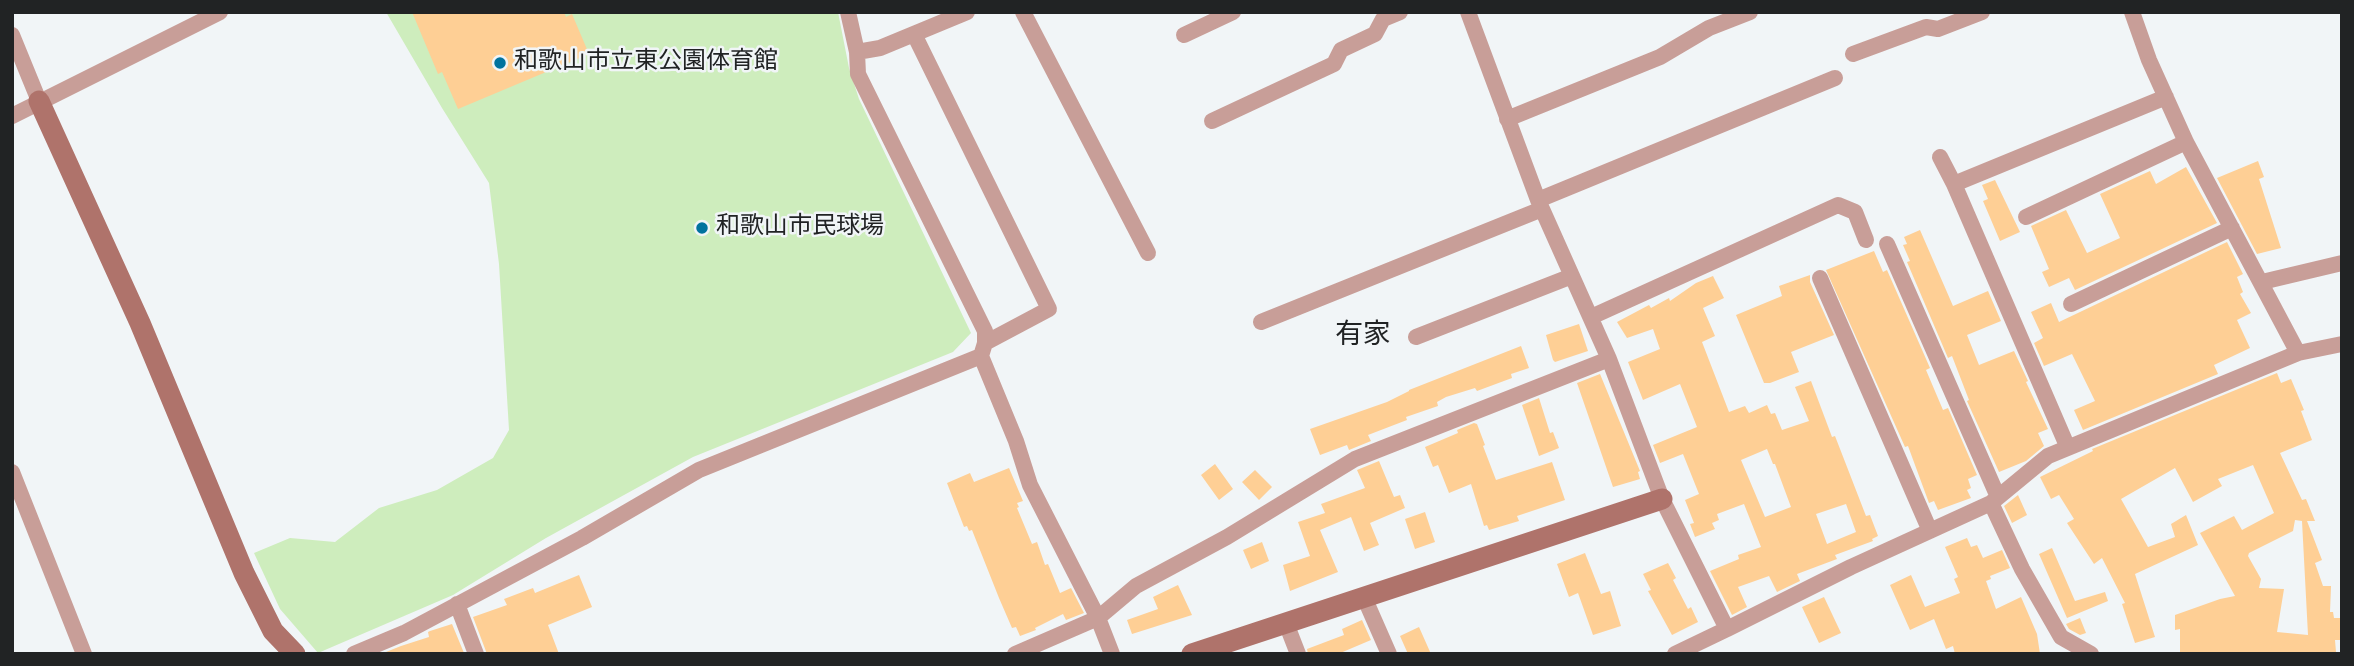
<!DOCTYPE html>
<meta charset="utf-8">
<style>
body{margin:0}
#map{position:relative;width:2354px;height:666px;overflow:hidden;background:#f1f5f7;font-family:"Source Sans 3",sans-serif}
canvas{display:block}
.frame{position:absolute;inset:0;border:14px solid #212324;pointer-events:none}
</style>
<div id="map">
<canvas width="2354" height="666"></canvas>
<div class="frame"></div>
</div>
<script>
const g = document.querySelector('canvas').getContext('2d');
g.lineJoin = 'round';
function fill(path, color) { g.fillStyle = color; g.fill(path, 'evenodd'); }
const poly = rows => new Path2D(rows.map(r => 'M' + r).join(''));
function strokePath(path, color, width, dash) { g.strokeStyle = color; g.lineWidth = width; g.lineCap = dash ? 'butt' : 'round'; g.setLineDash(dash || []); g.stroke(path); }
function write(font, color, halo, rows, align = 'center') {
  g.font = font + ' "Source Sans 3","Noto Sans JP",sans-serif'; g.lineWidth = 5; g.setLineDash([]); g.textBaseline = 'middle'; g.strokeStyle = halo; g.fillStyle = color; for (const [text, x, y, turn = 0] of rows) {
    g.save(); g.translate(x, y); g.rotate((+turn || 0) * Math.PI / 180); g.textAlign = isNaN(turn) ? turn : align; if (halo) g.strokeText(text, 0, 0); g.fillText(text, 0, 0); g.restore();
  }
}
fill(poly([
 [386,12,838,12,849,68,859,99,971,333,953,352,693,457,546,538,453,595,318,653,280,609,254,553,290,538,335,542,379,508,437,490,493,458,509,430,499,264,489,183,442,108]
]), '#ceedbd');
fill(poly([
 [412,12,564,12,566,17,572,14,589,54,458,109,442,72,438,74],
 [2258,161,2264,177,2259,179,2281,248,2257,254,2217,178],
 [2186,167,2217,223,2075,290,2069,278,2049,287,2042,272,2049,269,2031,226,2066,210,2087,253,2120,238,2100,194,2150,171,2156,184],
 [1995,180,2020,232,2000,241,1983,201,1988,199,1982,185],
 [1920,230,1953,306,1988,291,2001,321,1967,335,1979,365,2014,351,2028,381,2026,382,2048,429,2038,433,2044,446,2026,461,1999,472,1967,401,1969,400,1952,356,1948,358,1907,262,1910,261,1903,245,1907,244,1904,237],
 [2227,242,2243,274,2237,277,2243,292,2240,294,2251,313,2237,320,2250,348,2214,365,2218,374,2083,430,2074,410,2095,401,2072,354,2044,366,2034,343,2043,338,2031,312,2051,303,2059,322],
 [1874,251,1883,272,1887,270,1930,368,1926,370,1943,410,1948,408,1977,475,1968,479,1971,488,1967,490,1971,498,1938,510,1934,501,1929,503,1908,446,1905,447,1826,270],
 [1810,275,1810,282,1834,335,1791,352,1799,372,1770,383,1764,383,1736,315,1782,296,1779,286],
 [1713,276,1724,298,1703,308,1715,336,1702,342,1729,412,1745,406,1749,413,1767,405,1771,414,1775,413,1782,430,1809,421,1795,387,1811,381,1832,437,1835,436,1866,516,1870,515,1878,536,1872,539,1873,541,1835,555,1837,559,1797,574,1800,581,1777,592,1769,576,1738,587,1747,607,1732,615,1710,571,1739,559,1738,555,1761,547,1744,504,1717,514,1719,520,1712,523,1715,529,1695,537,1690,524,1694,523,1685,500,1699,494,1683,454,1660,463,1653,445,1697,427,1680,384,1643,400,1628,362,1660,349,1653,329,1627,338,1617,322,1649,305,1651,308,1669,298,1670,301,1696,283],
 [1767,449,1773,464,1775,464,1791,507,1765,517,1741,460],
 [1846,504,1856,532,1827,544,1816,514],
 [1579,324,1588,351,1555,362,1553,360,1546,335],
 [1521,346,1529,368,1511,374,1512,378,1477,391,1475,388,1446,397,1437,402,1438,406,1406,417,1407,420,1368,435,1371,441,1349,450,1347,445,1320,455,1310,429,1387,402,1409,391,1409,390],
 [2277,373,2281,383,2291,379,2304,410,2301,411,2312,440,2280,453,2302,500,2306,499,2315,521,2307,521,2322,560,2315,563,2323,586,2331,586,2330,612,2333,612,2334,618,2342,618,2342,640,2335,640,2336,652,2331,652,2331,654,2180,654,2180,629,2175,630,2175,615,2220,599,2235,596,2200,533,2234,516,2242,530,2274,513,2253,465,2218,479,2222,486,2193,502,2175,468,2121,499,2148,547,2175,537,2171,524,2186,515,2198,545,2135,574,2155,637,2135,643,2122,604,2125,603,2102,558,2094,564,2067,523,2074,519,2059,495,2051,499,2040,477,2093,451,2092,449],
 [2295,520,2302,521,2308,635,2277,632,2284,589,2259,588,2261,579,2248,556,2249,553,2293,531],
 [1600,374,1640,471,1638,472,1640,479,1613,487,1577,383],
 [1539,398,1550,433,1553,432,1559,448,1539,456,1522,405],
 [1474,423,1477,424,1485,445,1483,446,1496,480,1552,462,1565,500,1517,516,1519,521,1489,530,1487,525,1484,526,1471,484,1449,493,1438,465,1433,467,1425,447,1458,433,1457,430],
 [1379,461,1394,497,1400,495,1405,508,1370,523,1379,545,1364,551,1351,517,1320,530,1338,572,1290,591,1283,565,1310,556,1298,522,1325,513,1321,504,1365,488,1357,470],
 [1215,464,1233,489,1219,500,1201,475],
 [1009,468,1023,501,1017,503,1019,507,1017,508,1032,544,1037,542,1045,565,1048,564,1060,593,1071,588,1084,613,1066,620,1063,614,1035,628,1036,630,1020,636,1016,627,1012,628,999,598,972,530,969,531,967,526,964,527,947,483,970,473,974,482],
 [1255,470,1272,487,1259,500,1242,482],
 [2018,495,2027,515,2012,523,2004,506],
 [1425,512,1435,542,1415,549,1405,519],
 [1967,538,1971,547,1977,545,1983,558,2002,550,2010,568,1990,576,1991,579,1986,581,1996,609,2021,597,2037,634,2040,654,1955,654,1953,646,1946,649,1934,619,1910,630,1890,585,1911,575,1925,607,1960,593,1954,579,1958,577,1945,547],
 [1262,542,1269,561,1251,569,1243,550],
 [2052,548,2075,601,2105,592,2108,601,2067,618,2039,554],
 [1585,553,1601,594,1610,591,1621,626,1593,635,1578,593,1569,597,1557,564],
 [1668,563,1676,578,1673,580,1688,609,1691,607,1698,622,1672,635,1648,591,1651,590,1643,574],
 [579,575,592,607,548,625,559,654,487,654,473,617,507,605,504,599,533,588,535,593],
 [1178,585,1192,615,1132,634,1127,620,1158,609,1153,597],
 [1824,597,1841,633,1819,643,1802,607],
 [2080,618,2086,633,2080,635,2069,629,2066,624],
 [1362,620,1371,640,1338,654,1308,654,1307,649,1344,635,1342,629],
 [452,624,464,653,387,654,386,652,401,646,429,637,428,632,430,631],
 [1419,627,1431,654,1408,654,1400,636]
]), '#fecf95');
strokePath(poly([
 [848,12,857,52,858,74,985,331,985,343,981,356,1016,441,1030,485,1098,618,1112,654],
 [1023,12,1148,253],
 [1468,12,1538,200,1609,359,1662,499,1727,629,1851,567,1991,503,2048,456,2298,353,2342,344],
 [2132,12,2149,60,2186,142,2298,353],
 [914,34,1049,309,985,343],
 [12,35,39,101],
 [1184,35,1233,12],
 [857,52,880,48,967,12],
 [1853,54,1926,27,1938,29,1982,12],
 [12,116,220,12],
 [1507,119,1660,57,1709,28,1750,12],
 [1212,121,1334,64,1341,50,1375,34,1383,19,1400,12],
 [1940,157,1954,184,2068,448],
 [1954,184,2166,97],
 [1538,200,1835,78],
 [2026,217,2186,142],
 [1887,244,1998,497],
 [1820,278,1930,531],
 [2262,282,2342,263],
 [2071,304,2232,228],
 [1591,317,1838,205,1855,212,1866,240],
 [1261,322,1542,209],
 [1416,337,1572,276],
 [12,472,84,654],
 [1991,503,2022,569,2061,637,2091,654],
 [1364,597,1389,654],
 [457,604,476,654],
 [1286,623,1298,654],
 [354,654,404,633,582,538,699,470,981,356],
 [1015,654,1098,618,1136,586,1227,537,1355,459,1609,359],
 [1675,654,1727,629]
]), '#c89e98', 16);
strokePath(poly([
 [39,101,140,323,244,573,273,631,295,654],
 [1192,654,1662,499]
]), '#af736b', 21);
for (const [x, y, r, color] of [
 [500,63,7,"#01739e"],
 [702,228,7,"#01739e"]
]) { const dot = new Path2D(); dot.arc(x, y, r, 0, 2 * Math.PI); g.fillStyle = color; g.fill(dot); strokePath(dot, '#f1f5f7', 2.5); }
write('24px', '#212324', '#f1f5f7', [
 ["和歌山市立東公園体育館",514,63],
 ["和歌山市民球場",716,228]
], 'left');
write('28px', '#212324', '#f1f5f7', [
 ["有家",1363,337]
]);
</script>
